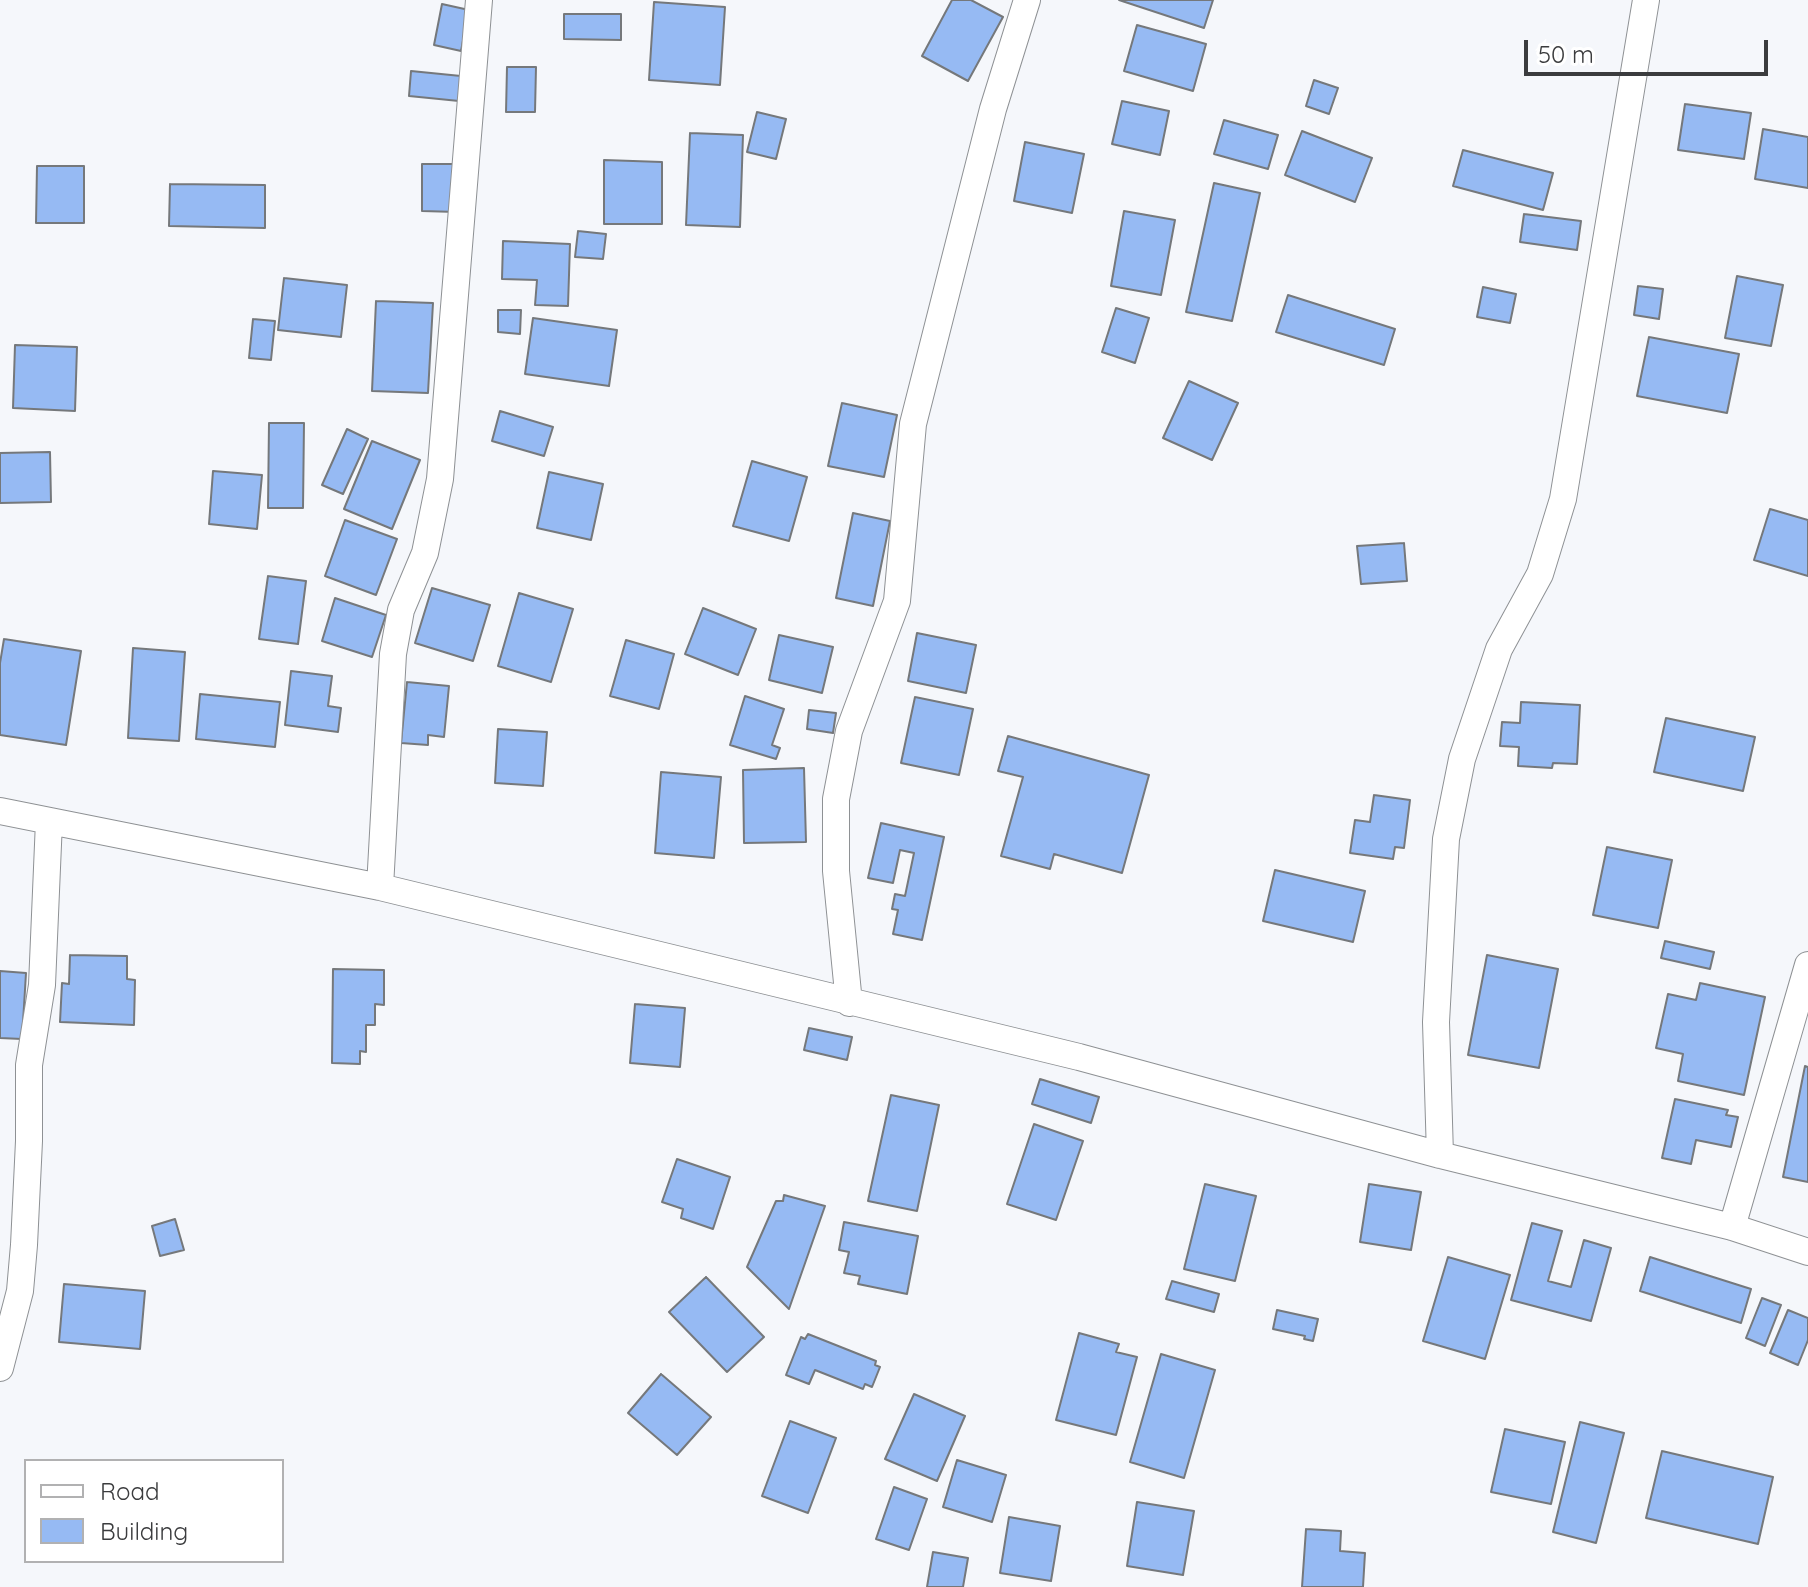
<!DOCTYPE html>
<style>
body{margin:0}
#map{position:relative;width:1808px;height:1587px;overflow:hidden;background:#f5f7fb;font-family:Quicksand,sans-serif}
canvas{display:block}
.legend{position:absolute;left:24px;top:1459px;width:260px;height:104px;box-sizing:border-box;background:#fff;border:2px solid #b1b1b2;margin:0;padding:10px 14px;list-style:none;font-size:24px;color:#3b3c3e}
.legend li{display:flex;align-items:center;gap:16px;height:40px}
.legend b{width:40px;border:2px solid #b1b1b2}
.scale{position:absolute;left:1524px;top:40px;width:244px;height:36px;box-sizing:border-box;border:4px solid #3b3c3e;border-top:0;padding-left:10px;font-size:24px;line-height:28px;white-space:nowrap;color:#3b3c3e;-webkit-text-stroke:6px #fff;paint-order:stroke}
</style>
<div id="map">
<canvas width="1808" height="1587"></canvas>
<ul class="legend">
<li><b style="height:10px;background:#fff"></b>Road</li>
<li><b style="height:22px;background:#96baf3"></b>Building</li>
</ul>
<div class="scale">50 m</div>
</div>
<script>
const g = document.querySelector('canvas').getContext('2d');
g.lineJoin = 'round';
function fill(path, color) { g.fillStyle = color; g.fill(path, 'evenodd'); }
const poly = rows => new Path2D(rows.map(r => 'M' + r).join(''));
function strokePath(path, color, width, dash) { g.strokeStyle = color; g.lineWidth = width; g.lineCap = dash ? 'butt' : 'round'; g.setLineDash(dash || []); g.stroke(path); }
const building = poly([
 [952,0,971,0,1003,17,968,81,922,56,952,0],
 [1119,0,1213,0,1204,28,1119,0],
 [654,2,725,7,720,85,649,80,654,2],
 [442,4,469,10,461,51,434,45,442,4],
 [564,14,621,14,621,40,564,39,564,14],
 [1137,25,1206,44,1193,91,1124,71,1137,25],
 [507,67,536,67,535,112,506,112,507,67],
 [411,71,461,76,459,101,409,96,411,71],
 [1314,80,1338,88,1329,114,1306,106,1314,80],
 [1122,101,1169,111,1160,155,1112,144,1122,101],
 [1685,104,1751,113,1744,159,1678,150,1685,104],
 [757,112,786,119,776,159,747,152,757,112],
 [1224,120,1278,135,1268,169,1214,154,1224,120],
 [1763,129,1808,137,1808,188,1755,179,1763,129],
 [1302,131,1372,158,1355,202,1285,175,1302,131],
 [690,133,743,135,740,227,686,225,690,133],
 [1025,142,1084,154,1072,213,1014,201,1025,142],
 [1463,150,1553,173,1543,210,1453,186,1463,150],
 [604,160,662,162,662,224,604,224,604,160],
 [422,164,457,164,457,212,422,211,422,164],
 [37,166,84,166,84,223,36,223,37,166],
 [1214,183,1260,193,1232,321,1186,312,1214,183],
 [170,184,265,185,265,228,169,226,170,184],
 [1124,211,1175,220,1161,295,1111,286,1124,211],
 [1524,214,1581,221,1577,250,1520,242,1524,214],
 [578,231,606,234,603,259,575,257,578,231],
 [503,241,570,244,568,306,535,305,537,280,502,279,503,241],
 [1737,276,1783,285,1771,346,1725,338,1737,276],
 [284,278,347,285,341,337,278,330,284,278],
 [1638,286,1663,289,1659,319,1634,315,1638,286],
 [1483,287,1516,294,1510,323,1477,317,1483,287],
 [1288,295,1395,329,1384,365,1276,332,1288,295],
 [376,301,433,303,428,393,372,391,376,301],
 [1116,308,1149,318,1135,363,1102,352,1116,308],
 [498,310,521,310,520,334,498,332,498,310],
 [533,318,617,330,609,386,525,374,533,318],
 [253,319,275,321,271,360,249,358,253,319],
 [1649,337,1739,354,1727,413,1637,396,1649,337],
 [15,345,77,347,75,411,13,408,15,345],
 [1189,381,1238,403,1212,460,1163,438,1189,381],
 [842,403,897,415,884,477,828,466,842,403],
 [500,411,553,427,544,456,492,441,500,411],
 [269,423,304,423,303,508,268,508,269,423],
 [347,429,368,439,343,494,322,485,347,429],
 [372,441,420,460,392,529,344,509,372,441],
 [50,452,51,502,0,503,0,453,50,452],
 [752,461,807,477,789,541,733,526,752,461],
 [213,471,262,475,257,529,209,524,213,471],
 [549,472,603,484,591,540,537,528,549,472],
 [1770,509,1808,520,1808,576,1754,560,1770,509],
 [853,513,890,521,873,606,836,598,853,513],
 [345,520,397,539,376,595,325,576,345,520],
 [1404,543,1407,581,1361,584,1357,546,1404,543],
 [268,576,306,581,298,644,259,639,268,576],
 [432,588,490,605,473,661,415,643,432,588],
 [519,593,573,609,551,682,498,666,519,593],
 [335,598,386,615,372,657,322,641,335,598],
 [703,608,756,629,738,675,685,654,703,608],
 [917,633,976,645,966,693,908,681,917,633],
 [779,635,833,647,822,693,769,680,779,635],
 [4,639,81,651,66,745,0,735,0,663,4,639],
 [626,640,674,654,659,709,610,696,626,640],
 [133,648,185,652,179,741,128,738,133,648],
 [291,671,332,676,328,706,341,708,338,732,285,725,291,671],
 [407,682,449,686,444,737,428,735,428,745,401,743,407,682],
 [200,694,280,702,275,747,196,739,200,694],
 [745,696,784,709,772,745,780,748,776,759,730,745,745,696],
 [915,697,973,709,959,775,901,763,915,697],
 [1521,702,1580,705,1577,764,1553,763,1552,768,1518,766,1519,747,1500,746,1502,722,1520,723,1521,702],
 [809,710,836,713,833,733,807,729,809,710],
 [1666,718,1755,737,1743,791,1654,772,1666,718],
 [498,729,547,732,543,786,495,783,498,729],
 [1008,736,1149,775,1122,873,1054,854,1050,869,1001,856,1023,777,998,771,1008,736],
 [804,768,806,842,744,843,743,770,804,768],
 [661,772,721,777,714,858,655,853,661,772],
 [1374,795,1410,800,1404,848,1395,847,1393,859,1350,853,1355,820,1370,822,1374,795],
 [881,823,944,837,922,940,893,934,898,910,892,909,895,894,905,896,914,853,900,850,893,883,868,878,881,823],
 [1607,847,1672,860,1658,928,1593,915,1607,847],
 [1275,870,1365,891,1353,942,1263,921,1275,870],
 [1665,941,1714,952,1710,969,1661,958,1665,941],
 [70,955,127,956,127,979,135,980,134,1025,60,1022,62,983,69,984,70,955],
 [1487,955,1558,969,1539,1068,1468,1055,1487,955],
 [333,969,384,970,384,1005,375,1004,375,1025,366,1025,366,1052,360,1051,360,1064,332,1063,333,969],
 [0,971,26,973,22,1039,0,1038,0,971],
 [1700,983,1765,997,1744,1095,1678,1081,1683,1054,1656,1048,1668,994,1696,1000,1700,983],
 [635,1004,685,1008,680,1067,630,1063,635,1004],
 [809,1028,852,1037,847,1060,804,1050,809,1028],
 [1805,1066,1808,1067,1808,1182,1783,1177,1805,1066],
 [1040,1079,1099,1097,1091,1123,1032,1104,1040,1079],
 [891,1095,939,1105,917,1211,868,1201,891,1095],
 [1675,1099,1728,1110,1726,1115,1738,1117,1731,1147,1696,1140,1691,1164,1662,1158,1675,1099],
 [1034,1124,1083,1141,1056,1220,1007,1204,1034,1124],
 [677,1159,730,1177,713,1229,681,1218,683,1209,662,1202,677,1159],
 [1205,1184,1256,1196,1235,1281,1184,1269,1205,1184],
 [1369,1184,1421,1192,1411,1250,1360,1242,1369,1184],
 [784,1195,825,1206,789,1309,747,1267,776,1201,783,1201,784,1195],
 [175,1219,184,1250,160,1256,152,1226,175,1219],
 [844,1222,918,1236,907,1294,858,1284,860,1276,844,1273,849,1252,839,1250,844,1222],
 [1532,1223,1562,1231,1548,1281,1571,1287,1584,1240,1611,1248,1591,1321,1511,1300,1532,1223],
 [1448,1257,1510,1275,1485,1359,1423,1341,1448,1257],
 [1650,1257,1751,1289,1741,1323,1640,1291,1650,1257],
 [706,1277,764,1337,727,1372,669,1312,706,1277],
 [1172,1281,1219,1294,1214,1312,1166,1299,1172,1281],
 [64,1284,145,1291,140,1349,59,1342,64,1284],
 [1762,1298,1781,1305,1765,1346,1746,1338,1762,1298],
 [1277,1310,1318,1319,1313,1341,1304,1339,1305,1336,1273,1329,1277,1310],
 [1788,1310,1808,1318,1808,1340,1798,1365,1770,1353,1788,1310],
 [1079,1333,1119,1344,1116,1352,1137,1357,1116,1435,1056,1420,1079,1333],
 [808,1334,876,1361,875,1365,880,1367,872,1387,865,1384,863,1389,815,1370,809,1384,786,1375,801,1337,805,1339,808,1334],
 [1161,1354,1215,1370,1184,1478,1130,1462,1161,1354],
 [661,1374,711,1417,677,1455,628,1413,661,1374],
 [914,1394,965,1416,937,1481,885,1459,914,1394],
 [790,1421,836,1438,808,1513,762,1496,790,1421],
 [1580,1422,1624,1433,1596,1543,1553,1532,1580,1422],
 [1505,1429,1565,1442,1551,1504,1491,1492,1505,1429],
 [1662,1451,1773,1477,1758,1544,1646,1518,1662,1451],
 [957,1460,1006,1475,992,1522,943,1507,957,1460],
 [894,1487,927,1499,909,1550,876,1539,894,1487],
 [1137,1502,1194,1511,1183,1575,1127,1566,1137,1502],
 [1009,1517,1060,1526,1051,1581,1000,1573,1009,1517],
 [1306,1529,1341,1531,1340,1551,1365,1553,1363,1587,1302,1587,1306,1529],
 [933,1552,968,1558,963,1587,927,1587,933,1552]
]);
fill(building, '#96baf3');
strokePath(building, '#75787b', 2);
const street = poly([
 [0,811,380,887,1079,1057,1440,1155,1732,1227,1808,1252],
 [380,887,393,654,401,610,425,553,440,479,479,0],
 [849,1003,836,871,836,799,849,731,897,601,913,424,993,109,1027,0],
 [1440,1155,1436,1022,1446,839,1462,759,1499,649,1540,574,1563,499,1646,0],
 [1732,1227,1808,965],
 [0,1368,20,1291,24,1245,29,1141,29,1065,42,985,49,821]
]);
strokePath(street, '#8e9194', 28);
strokePath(street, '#fff', 26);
</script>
